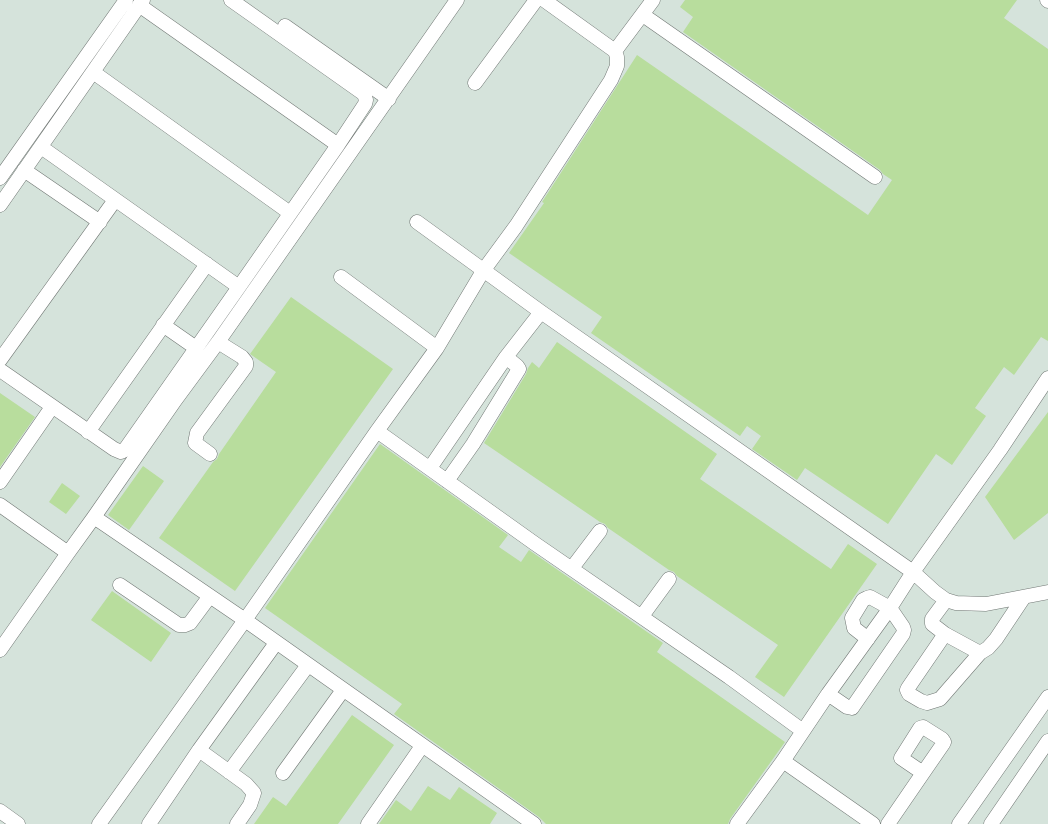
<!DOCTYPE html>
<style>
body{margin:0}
canvas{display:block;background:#e6ede9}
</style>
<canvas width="1048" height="824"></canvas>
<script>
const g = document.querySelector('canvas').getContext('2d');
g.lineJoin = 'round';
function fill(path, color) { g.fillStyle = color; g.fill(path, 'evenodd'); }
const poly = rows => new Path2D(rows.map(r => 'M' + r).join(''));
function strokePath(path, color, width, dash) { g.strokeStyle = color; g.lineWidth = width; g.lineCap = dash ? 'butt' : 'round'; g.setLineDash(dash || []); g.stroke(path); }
fill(poly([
 [0,0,1048,0,1048,824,0,824]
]), '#d5e3db');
fill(poly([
 [685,0,1017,0,1004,18,1048,49,1048,341,1041,337,1014,375,1004,367,975,408,986,416,952,465,936,454,888,524,805,468,797,480,752,449,761,436,747,426,740,436,591,333,602,317,509,253,544,203,542,202,637,55,868,215,892,180,883,174,880,170,683,32,693,17,680,7],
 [291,297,393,369,235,591,159,538,213,462,217,459,219,454,276,372,250,354],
 [557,342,717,454,700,479,831,569,848,544,877,564,784,697,755,677,778,645,677,576,674,572,669,570,608,528,605,524,600,522,484,443,526,374,528,368,532,362,539,368],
 [0,393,35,417,0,467],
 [1048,412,1048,513,1014,540,985,497],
 [380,444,508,535,499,547,521,562,529,550,663,643,657,652,785,742,730,819,728,824,546,824,539,817,394,714,402,704,265,608],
 [143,466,164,481,129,530,108,515],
 [62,483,80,496,66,514,49,502],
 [112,591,171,633,151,662,91,620],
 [352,715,394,745,338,824,254,824,273,797,286,806],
 [428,786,450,800,459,787,497,813,490,824,379,824,396,800,411,811]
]), '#b8dd9d');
const minor = poly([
 [544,0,615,51],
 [1047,0,1048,1],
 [139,5,338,145],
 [643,15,875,177],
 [285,26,389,99],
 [93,72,290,213],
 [475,83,536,0],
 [41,147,239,287],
 [24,170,100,222],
 [0,178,126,0],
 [0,205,143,0],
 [417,222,541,312,913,572,935,592,946,600,956,603,986,604,1048,592],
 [341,277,437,348],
 [163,325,196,348],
 [0,360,115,200],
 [0,370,114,449,121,452,123,451,126,448,239,287,338,145,365,104,366,100,364,94,231,0],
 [377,431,534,543,729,677,803,731],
 [88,432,207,264],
 [210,454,195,443,197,433,246,366,246,362,242,357,218,342],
 [430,468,506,357,541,312],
 [447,481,473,444,519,369,517,366,506,357],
 [0,482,52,407],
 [0,505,68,553],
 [94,517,245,620,534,824],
 [572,568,600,531],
 [120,585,179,625,185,625,190,623,210,596],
 [946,600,932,619,932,624,945,634,980,653,988,648,996,639,1024,597],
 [642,616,669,579],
 [945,634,908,688,907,690,909,694,921,701,927,703,940,699,980,653],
 [0,650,68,553,94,517,176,399,218,342,457,0],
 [828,694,847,707,852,708,903,634,904,630,903,627,890,608,870,597,867,598,863,600,852,618,854,628,868,639],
 [199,750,246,784,254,793,250,805,237,824],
 [783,761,873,824],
 [229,772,308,665],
 [283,773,343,690],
 [0,811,18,824],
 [99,824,245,620,377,431,437,348,483,271,516,226,611,80,617,66,617,57,615,51,653,0],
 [149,824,199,750,276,643],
 [368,824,422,746],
 [737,824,783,761,828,694,890,608,913,572,1000,450,1048,378],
 [888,824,923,773,943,744,944,742,942,739,923,727,920,728,901,758,923,773],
 [959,824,1048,697],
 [991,824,1048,741]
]);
strokePath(minor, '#727875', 15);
strokePath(minor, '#fff', 14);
</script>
